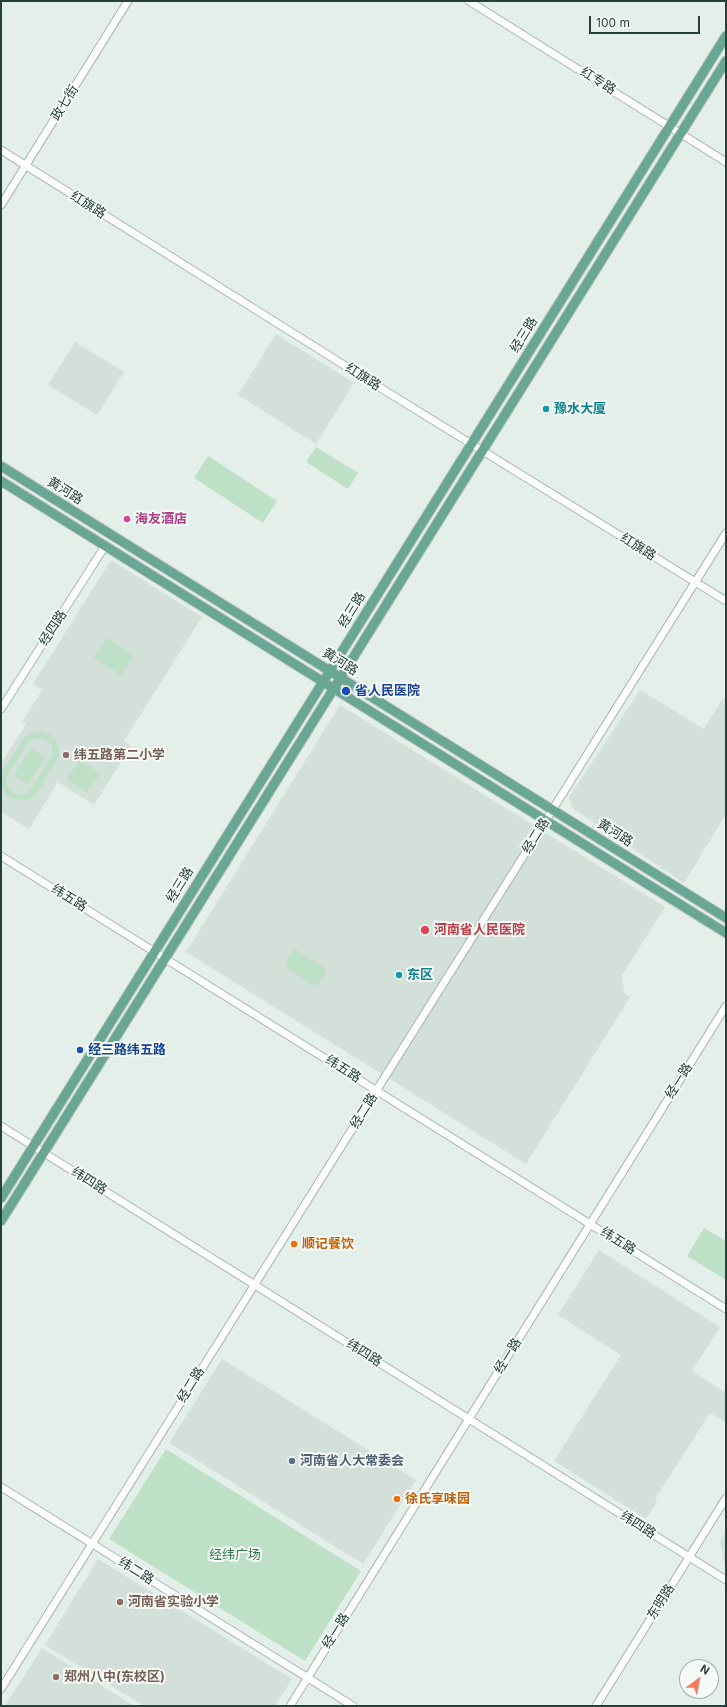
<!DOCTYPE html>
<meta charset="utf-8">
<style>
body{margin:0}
#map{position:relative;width:727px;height:1707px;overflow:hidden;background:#e5efea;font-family:Inter,sans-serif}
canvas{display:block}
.frame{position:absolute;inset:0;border:2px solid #234239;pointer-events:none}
.north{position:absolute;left:679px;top:1659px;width:40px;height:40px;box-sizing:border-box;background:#f6fbf8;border:1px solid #a2b1ac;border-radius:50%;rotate:32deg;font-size:11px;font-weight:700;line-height:16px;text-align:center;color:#234239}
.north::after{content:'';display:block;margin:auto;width:14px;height:18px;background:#f67c5c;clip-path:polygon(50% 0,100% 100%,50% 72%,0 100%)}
.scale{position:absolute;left:589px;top:16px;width:111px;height:18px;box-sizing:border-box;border:2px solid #234239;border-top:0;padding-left:5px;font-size:12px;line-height:14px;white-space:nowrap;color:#234239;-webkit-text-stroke:3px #f6fbf8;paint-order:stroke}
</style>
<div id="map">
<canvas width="727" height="1707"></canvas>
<div class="frame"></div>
<div class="north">N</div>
<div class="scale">100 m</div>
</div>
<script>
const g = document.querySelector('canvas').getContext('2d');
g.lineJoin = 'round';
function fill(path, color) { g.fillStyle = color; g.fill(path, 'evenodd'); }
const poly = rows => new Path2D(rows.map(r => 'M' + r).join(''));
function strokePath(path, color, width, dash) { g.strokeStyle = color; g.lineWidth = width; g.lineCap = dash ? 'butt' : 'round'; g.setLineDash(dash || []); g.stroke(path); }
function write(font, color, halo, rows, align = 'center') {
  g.font = font + ' Inter,"Noto Sans SC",sans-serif'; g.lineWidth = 4; g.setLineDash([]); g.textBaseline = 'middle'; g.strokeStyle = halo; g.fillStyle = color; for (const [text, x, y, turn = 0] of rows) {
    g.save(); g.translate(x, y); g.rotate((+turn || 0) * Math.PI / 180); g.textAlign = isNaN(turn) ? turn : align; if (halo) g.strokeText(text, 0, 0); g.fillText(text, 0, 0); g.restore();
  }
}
fill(poly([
 [276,334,354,383,316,444,238,395],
 [75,342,124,372,97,415,48,385],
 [111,560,202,617,124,741,131,746,94,805,58,782,29,829,1,812,1,764,26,724,22,722,42,690,33,684],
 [640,690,704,729,723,698,726,700,726,814,684,883,572,808,569,797],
 [340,705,665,907,622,975,624,993,630,997,526,1164,186,952],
 [599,1250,720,1327,692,1371,726,1393,726,1423,710,1413,655,1499,657,1501,646,1519,554,1461,621,1355,558,1315],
 [222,1359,416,1480,363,1564,169,1443],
 [726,1531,726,1573,720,1541],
 [98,1559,292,1679,275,1706,144,1706,45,1645],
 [42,1648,134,1706,5,1706]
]), '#d3dfd9');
fill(poly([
 [316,447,358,473,348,489,306,462],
 [208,456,277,501,263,523,194,478],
 [107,638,134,655,121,675,94,658],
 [37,731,49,734,56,740,59,748,59,757,35,796,27,800,14,799,7,795,2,787,1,774,25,736],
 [36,738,45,739,48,741,52,746,52,755,31,790,23,795,17,795,9,789,6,783,7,776,29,741],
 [31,748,45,757,28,784,14,775],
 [79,760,100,773,87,793,67,780],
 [295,949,327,970,316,987,284,966],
 [704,1228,726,1241,726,1280,687,1256],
 [166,1449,361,1571,305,1661,109,1539]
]), '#bee0c6');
const minor = poly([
 [469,1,726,162],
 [1,150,371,382,726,601],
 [1,205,128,1],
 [1,709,105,546],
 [1,856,726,1309],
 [1,1126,726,1580],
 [1,1487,353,1706],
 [1,1689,726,533],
 [290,1706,726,1006],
 [596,1706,726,1498]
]);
const major = poly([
 [1,466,726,918],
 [1,481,726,933],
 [1,1198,726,36],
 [1,1221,726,61]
]);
strokePath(minor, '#a7b8b1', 9);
strokePath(major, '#c1cac8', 11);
strokePath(minor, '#fff', 7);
strokePath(major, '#69a694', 9);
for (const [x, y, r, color] of [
 [546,409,4,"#0f9aa8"],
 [127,519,4,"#d1479c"],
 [346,691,5,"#1a4fb4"],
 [66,755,4,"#8d6e63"],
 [425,930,5,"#e0444e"],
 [399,975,4,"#0f9aa8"],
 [80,1050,4,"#1a4fb4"],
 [294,1244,4,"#e8710a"],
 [292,1461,4,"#5c6f8a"],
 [397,1499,4,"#e8710a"],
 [120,1602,4,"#8d6e63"],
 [56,1677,4,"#8d6e63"]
]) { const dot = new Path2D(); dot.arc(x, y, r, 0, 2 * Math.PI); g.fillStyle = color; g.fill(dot); strokePath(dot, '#f6fbf8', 1.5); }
write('13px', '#234239', '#f6fbf8', [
 ["红专路",598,81,32],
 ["政七街",65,103,-58],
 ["红旗路",88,205,32],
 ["经三路",524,335,-58],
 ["红旗路",363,377,32],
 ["黄河路",65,491,32],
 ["红旗路",638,547,32],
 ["经三路",352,610,-58],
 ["经四路",53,628,-57],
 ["黄河路",340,662,32],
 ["黄河路",615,833,32],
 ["经二路",536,836,-58],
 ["经三路",180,885,-58],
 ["纬五路",69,898,32],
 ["纬五路",343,1069,32],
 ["经一路",679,1081,-58],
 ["经二路",364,1111,-58],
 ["纬四路",89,1181,32],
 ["纬五路",618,1241,32],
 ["纬四路",364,1353,32],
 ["经一路",508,1356,-58],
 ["经二路",191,1385,-58],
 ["纬四路",638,1525,32],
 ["纬二路",136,1571,32],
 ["东明路",661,1602,-58],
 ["经一路",336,1631,-58]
]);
write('bold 13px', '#0d838f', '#f6fbf8', [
 ["豫水大厦",554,409],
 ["东区",407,975]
], 'left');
write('bold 13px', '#b23c85', '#f6fbf8', [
 ["海友酒店",135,519]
], 'left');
write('bold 13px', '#164399', '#f6fbf8', [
 ["省人民医院",355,691],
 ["经三路纬五路",88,1050]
], 'left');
write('bold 13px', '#785e54', '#f6fbf8', [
 ["纬五路第二小学",74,755],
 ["河南省实验小学",128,1602],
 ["郑州八中(东校区)",64,1677]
], 'left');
write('bold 13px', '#be3a42', '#f6fbf8', [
 ["河南省人民医院",434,930]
], 'left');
write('bold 13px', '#c56008', '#f6fbf8', [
 ["顺记餐饮",302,1244],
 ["徐氏享味园",405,1499]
], 'left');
write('bold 13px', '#4e5e75', '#f6fbf8', [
 ["河南省人大常委会",300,1461]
], 'left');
write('13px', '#2c7b47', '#f6fbf8', [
 ["经纬广场",235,1555]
]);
</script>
